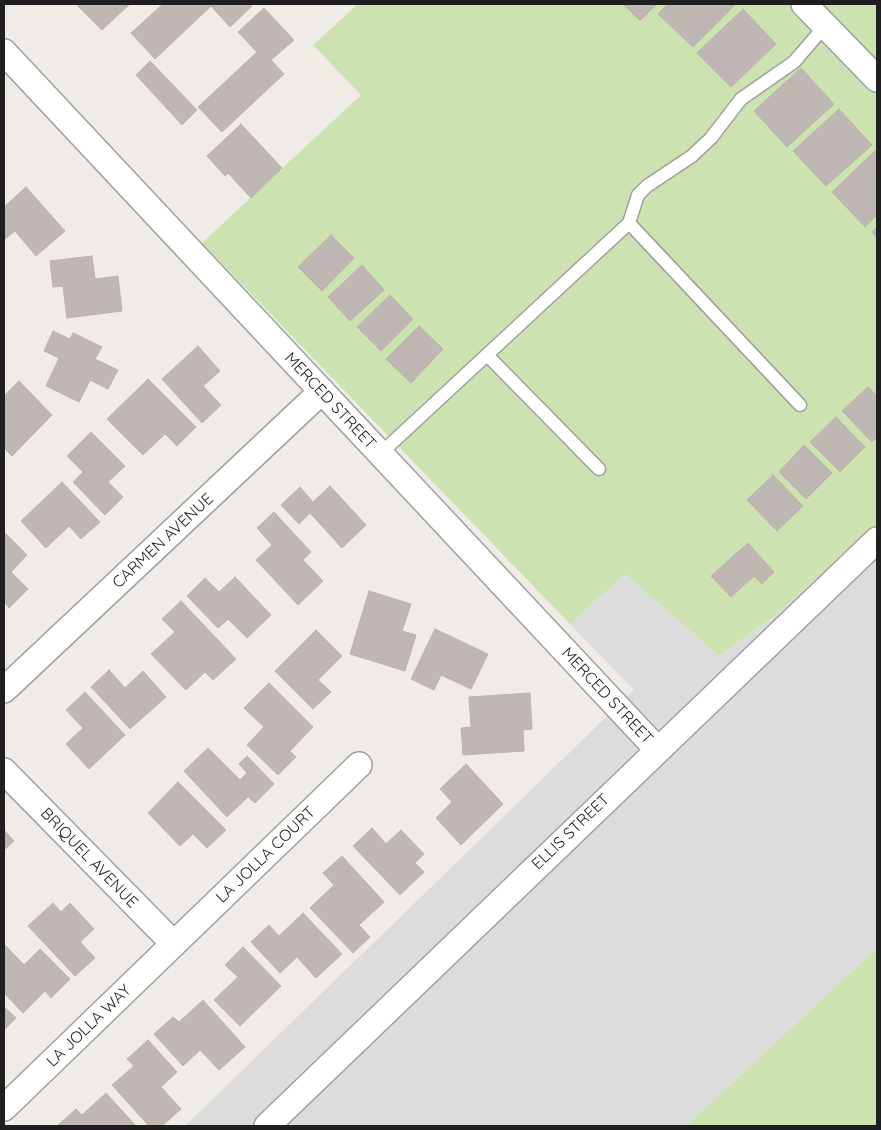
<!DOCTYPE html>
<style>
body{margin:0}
#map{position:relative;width:881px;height:1130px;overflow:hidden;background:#efebe6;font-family:Quicksand,sans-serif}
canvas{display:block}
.frame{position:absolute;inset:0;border:5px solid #1f1f1f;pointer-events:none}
</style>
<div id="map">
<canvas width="881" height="1130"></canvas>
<div class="frame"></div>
</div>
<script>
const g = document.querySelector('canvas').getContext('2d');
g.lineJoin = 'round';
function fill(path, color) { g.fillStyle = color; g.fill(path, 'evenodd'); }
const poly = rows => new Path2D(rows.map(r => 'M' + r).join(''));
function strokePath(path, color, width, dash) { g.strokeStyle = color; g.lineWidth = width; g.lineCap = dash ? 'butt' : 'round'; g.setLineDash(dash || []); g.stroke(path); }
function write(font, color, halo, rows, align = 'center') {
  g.font = font + ' Quicksand,sans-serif'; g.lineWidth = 4; g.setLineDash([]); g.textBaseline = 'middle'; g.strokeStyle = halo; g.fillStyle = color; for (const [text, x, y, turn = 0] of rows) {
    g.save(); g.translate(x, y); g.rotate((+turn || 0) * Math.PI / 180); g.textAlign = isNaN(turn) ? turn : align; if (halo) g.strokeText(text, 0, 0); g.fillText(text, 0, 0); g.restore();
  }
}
fill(poly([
 [877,525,877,948,686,1126,185,1126,634,690,570,624,625,574,719,656,778,613]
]), '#dddcdc');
fill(poly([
 [358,4,877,4,877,525,778,613,719,656,625,574,570,624,202,243,361,95,313,45],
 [877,948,877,1126,686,1126]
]), '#cce3b1');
const building = poly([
 [76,4,130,4,102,30,76,4],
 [163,4,250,4,252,6,230,27,211,6,155,59,131,33,163,4],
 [623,4,657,4,640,21,623,4],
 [668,4,736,4,693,47,658,14,668,4],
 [264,8,294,40,271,60,284,74,222,132,198,107,257,52,238,32,264,8],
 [743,9,776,44,731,87,697,53,743,9],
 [150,61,197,110,182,125,136,75,150,61],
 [801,68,834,104,787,147,754,111,801,68],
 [839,109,872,145,826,186,793,151,839,109],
 [241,124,282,168,251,198,228,173,225,176,207,156,241,124],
 [877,149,877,215,865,227,832,192,877,149],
 [26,187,65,231,36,256,15,231,4,240,4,207,26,187],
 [877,227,877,238,872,232,877,227],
 [331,235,354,258,322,291,298,267,331,235],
 [92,256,95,279,118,276,122,311,67,318,63,286,53,287,50,261,92,256],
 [362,265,384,290,350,321,328,297,362,265],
 [390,295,413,319,381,351,357,327,390,295],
 [419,326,443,349,411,383,386,359,419,326],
 [53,331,70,339,73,333,102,347,95,359,118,370,108,389,90,380,79,402,46,386,59,358,44,351,53,331],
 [198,346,220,371,203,386,221,405,202,423,162,379,198,346],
 [148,379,196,427,177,446,165,434,143,455,107,419,148,379],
 [19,381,52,415,12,456,4,448,4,396,19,381],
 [868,387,877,396,877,437,872,442,842,411,868,387],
 [836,417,865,447,840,472,810,442,836,417],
 [91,432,125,466,108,482,123,497,105,515,73,482,83,472,67,456,91,432],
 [804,445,832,473,806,499,779,472,804,445],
 [773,475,803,506,777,531,747,500,773,475],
 [62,482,100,522,81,539,69,526,46,548,21,521,62,482],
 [330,486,366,525,342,548,310,513,299,524,281,505,300,487,313,502,330,486],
 [274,512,311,552,303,560,323,581,298,605,256,560,272,545,257,528,274,512],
 [4,532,27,555,11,572,28,589,9,608,4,602,4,532],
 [748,543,774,572,762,584,754,576,731,597,711,576,748,543],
 [235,577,271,615,247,638,228,619,218,628,187,596,205,578,219,592,235,577],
 [369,591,411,604,402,631,416,635,405,671,350,654,369,591],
 [181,601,236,659,213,680,205,672,186,690,151,654,175,632,162,619,181,601],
 [435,629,488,654,471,689,441,675,434,690,411,679,435,629],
 [316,630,342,656,318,680,331,692,313,709,275,671,316,630],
 [109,670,125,688,143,671,166,697,130,729,91,687,109,670],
 [269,683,313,727,290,751,296,757,278,775,247,745,264,727,244,708,269,683],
 [85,692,125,735,89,769,66,744,83,728,66,710,85,692],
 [530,693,532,729,523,730,524,751,463,755,461,728,471,727,469,697,530,693],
 [208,748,240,780,247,773,239,764,247,756,274,784,255,803,248,797,227,817,184,771,208,748],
 [466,764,503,804,461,845,436,818,452,802,440,789,466,764],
 [178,782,226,830,207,848,193,834,180,846,148,813,178,782],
 [372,828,386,844,401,830,424,854,415,863,424,872,400,895,353,846,372,828],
 [4,830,14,841,4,850,4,830],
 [342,856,384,902,359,925,370,937,353,953,310,908,334,885,323,873,342,856],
 [53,903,61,912,70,903,94,929,80,942,95,958,75,976,28,926,53,903],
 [303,913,342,954,316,978,297,957,280,973,251,942,269,925,279,936,303,913],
 [4,944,24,965,40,949,70,979,51,998,45,991,23,1013,4,993,4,944],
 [243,947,281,986,240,1026,214,1000,238,977,225,965,243,947],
 [203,1000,245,1047,219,1070,200,1050,183,1066,154,1034,173,1017,179,1022,203,1000],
 [4,1007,16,1018,4,1030,4,1007],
 [148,1040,177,1072,161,1087,181,1109,162,1126,149,1126,112,1085,134,1066,127,1059,148,1040],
 [106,1093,136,1126,57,1126,76,1109,82,1115,106,1093]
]);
fill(building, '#bfb7b3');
strokePath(building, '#bfb2aa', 1);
const lane = poly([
 [629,223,638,195,647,186,692,156,711,138,741,99,794,62,825,26],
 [488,356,599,469],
 [380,454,629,223,800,405]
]);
const street = poly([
 [804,4,877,79],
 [4,52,657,749],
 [4,690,322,391],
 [4,771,174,944],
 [4,1108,359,765],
 [267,1126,877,540]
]);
strokePath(lane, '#a0a0a0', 15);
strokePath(street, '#a0a0a0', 28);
strokePath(lane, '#fff', 12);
strokePath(street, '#fff', 25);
write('16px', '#1f1f1f', '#fff', [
 ["MERCED STREET",330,401,47],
 ["CARMEN AVENUE",163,541,-43],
 ["MERCED STREET",607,696,47],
 ["ELLIS STREET",571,832,-44],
 ["LA JOLLA COURT",266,855,-44],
 ["BRIQUEL AVENUE",89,858,46],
 ["LA JOLLA WAY",89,1026,-44]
]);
</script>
